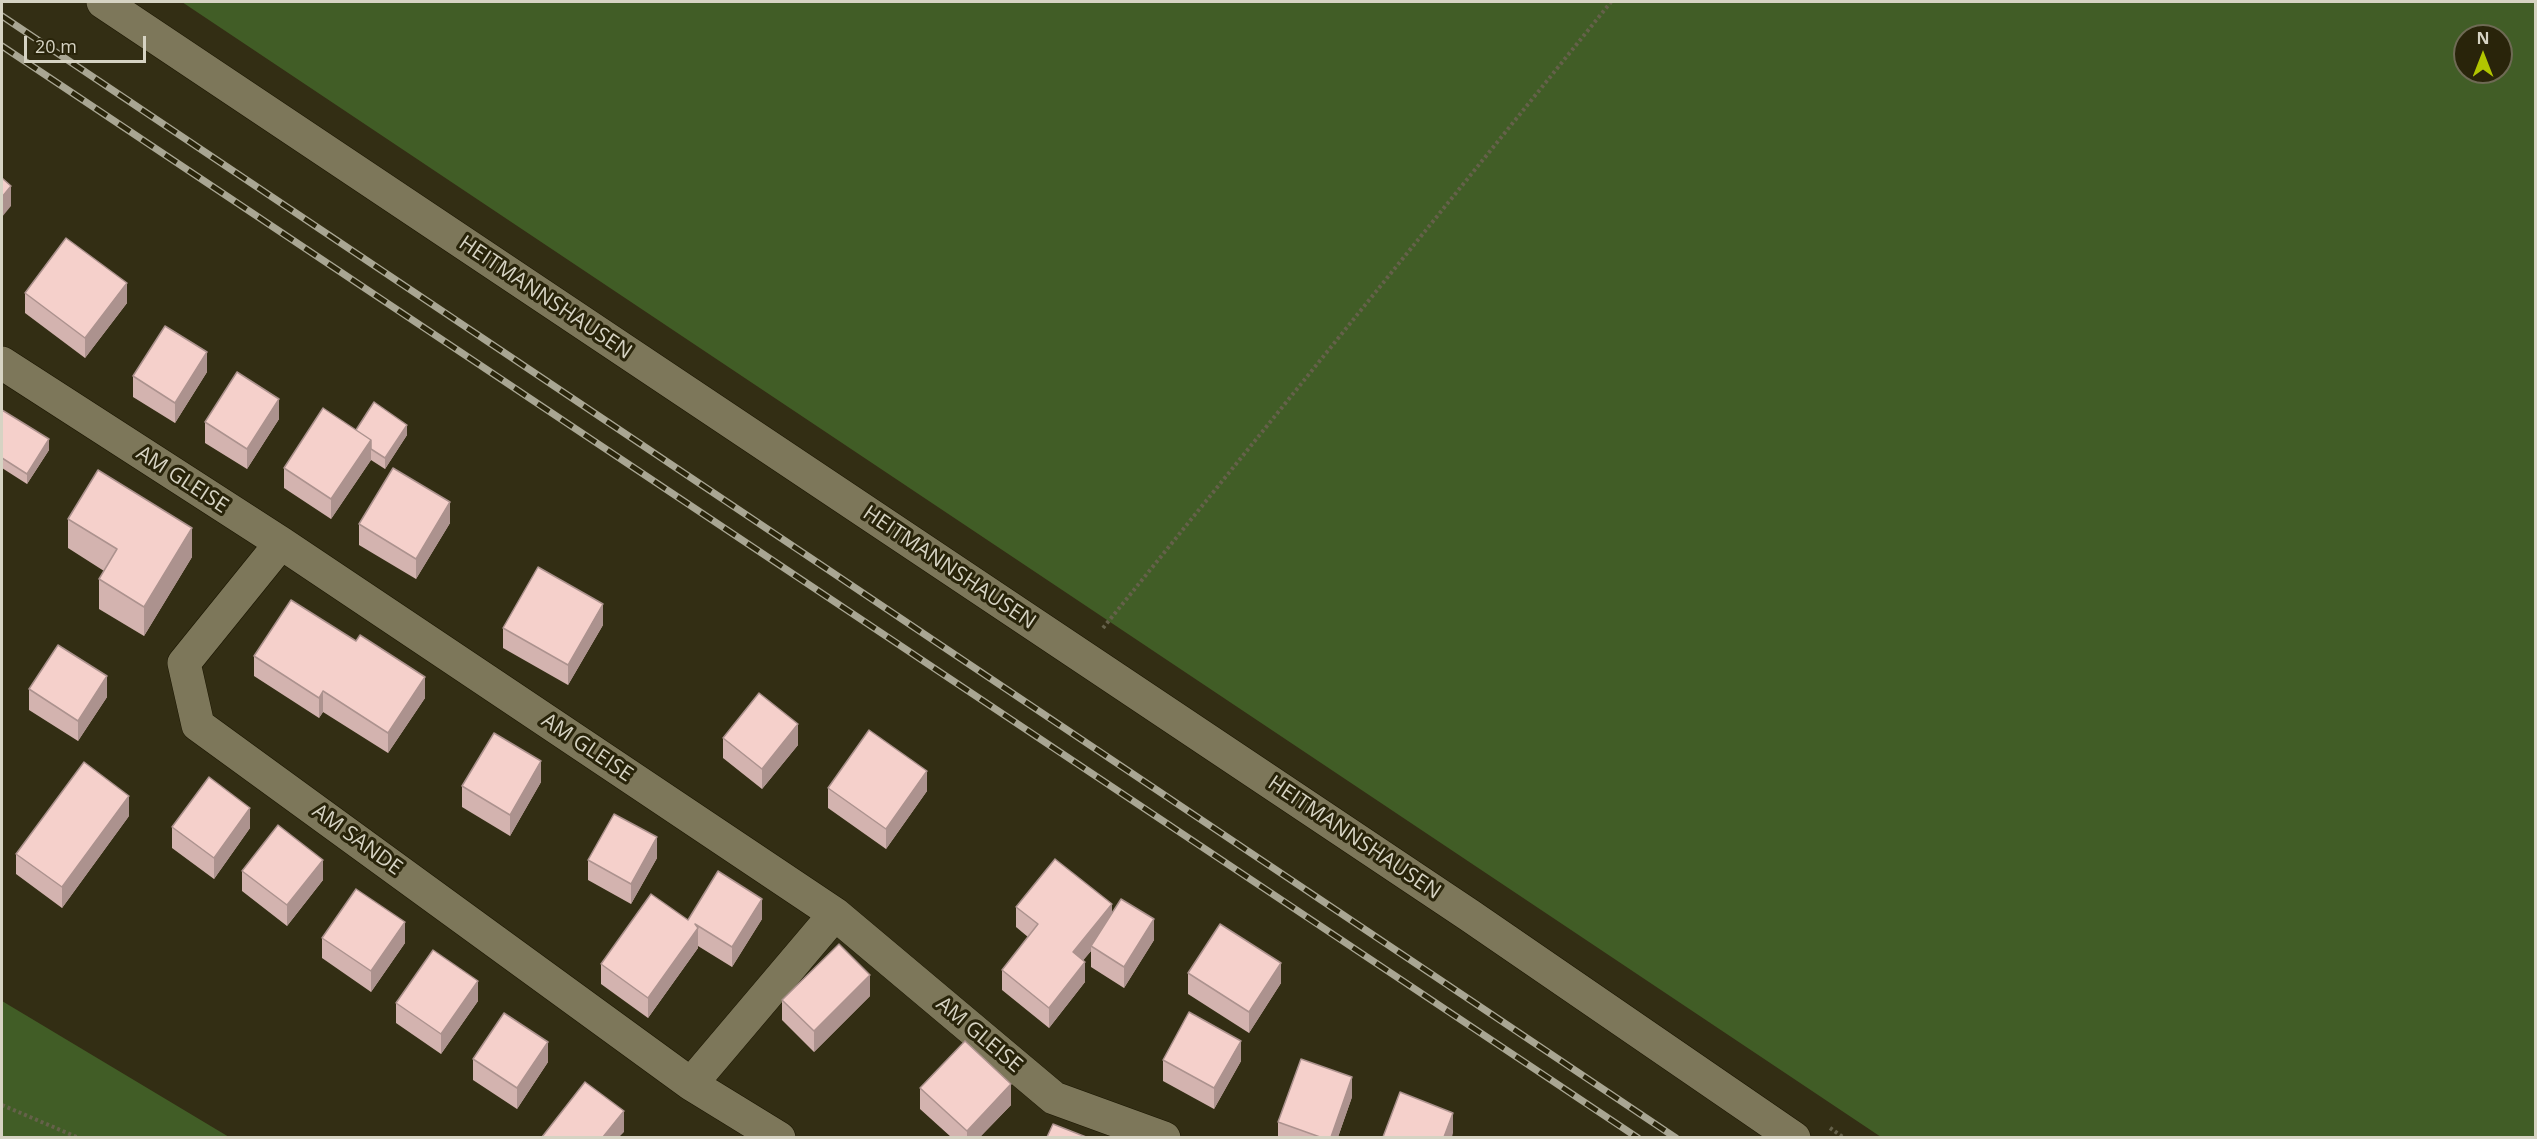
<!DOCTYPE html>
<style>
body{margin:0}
#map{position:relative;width:2537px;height:1139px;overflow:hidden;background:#332e14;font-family:"Open Sans",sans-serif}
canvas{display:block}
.frame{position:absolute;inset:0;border:3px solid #d6d3c3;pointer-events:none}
.north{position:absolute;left:2453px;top:24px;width:60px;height:60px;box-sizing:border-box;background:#29240a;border:2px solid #6e6a54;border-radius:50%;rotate:0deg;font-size:16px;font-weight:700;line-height:24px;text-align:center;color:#d6d3c3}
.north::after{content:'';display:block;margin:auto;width:21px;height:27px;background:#b1c500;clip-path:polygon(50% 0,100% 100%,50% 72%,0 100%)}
.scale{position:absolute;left:24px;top:36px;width:122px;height:27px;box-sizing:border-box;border:3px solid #d6d3c3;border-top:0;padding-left:8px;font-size:18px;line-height:21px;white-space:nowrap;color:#d6d3c3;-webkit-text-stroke:4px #29240a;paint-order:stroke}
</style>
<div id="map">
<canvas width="2537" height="1139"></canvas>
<div class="frame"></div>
<div class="north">N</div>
<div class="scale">20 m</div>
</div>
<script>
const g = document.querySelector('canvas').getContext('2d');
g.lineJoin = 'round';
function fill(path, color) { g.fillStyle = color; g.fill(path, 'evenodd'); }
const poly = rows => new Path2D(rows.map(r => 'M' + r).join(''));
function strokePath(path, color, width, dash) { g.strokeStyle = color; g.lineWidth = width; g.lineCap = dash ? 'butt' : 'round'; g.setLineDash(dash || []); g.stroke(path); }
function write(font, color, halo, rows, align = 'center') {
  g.font = font + ' "Open Sans",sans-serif'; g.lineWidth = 6; g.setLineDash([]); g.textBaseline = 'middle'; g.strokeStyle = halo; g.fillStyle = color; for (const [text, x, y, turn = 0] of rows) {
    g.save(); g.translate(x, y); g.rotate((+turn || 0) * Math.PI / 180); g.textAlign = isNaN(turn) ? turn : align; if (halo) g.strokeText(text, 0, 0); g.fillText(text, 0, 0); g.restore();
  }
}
fill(poly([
 [182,2,2535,2,2535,1137,1881,1137],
 [2465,36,2501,36,2501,72,2465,72],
 [2,1001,229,1137,2,1137]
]), '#415d26');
const minor = poly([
 [103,2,1469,915,1794,1138],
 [2,363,281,543,835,914,1054,1098,1164,1138],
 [281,543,184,663,198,725,691,1084],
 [779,1138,691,1084,835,914]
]);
strokePath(minor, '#1b1600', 34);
strokePath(poly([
 [1103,628,1611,2],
 [2,1105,79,1138],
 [1830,1128,1844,1138]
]), '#65614a', 4, [3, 3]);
strokePath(minor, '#7d775a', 33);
const rail = poly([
 [2,16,1676,1138],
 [2,46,1638,1138]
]);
strokePath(rail, '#a9a693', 7);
strokePath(rail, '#29240a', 4.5, [14]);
fill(poly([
 [25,293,127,303,85,358,25,313],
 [207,372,175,423,133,397,133,376],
 [2,410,49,450,27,484,2,468],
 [279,419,247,469,205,443,205,422],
 [356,430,407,435,385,469,371,460,331,519,284,488,284,468],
 [68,519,192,557,144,636,99,609,99,579,104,571,68,548],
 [450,523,416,579,359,545,359,524],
 [603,625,568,685,503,648,503,628],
 [254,656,425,698,388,753,323,712,319,718,254,676],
 [29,689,107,697,78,741,29,710],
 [723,738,798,745,762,789,723,758],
 [541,782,510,836,462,807,462,786],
 [828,788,927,791,886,849,828,808],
 [129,816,62,908,16,874,16,854],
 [172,827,250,828,214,879,172,848],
 [657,858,631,904,588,880,588,860],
 [242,871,323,880,287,926,242,891],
 [1016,907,1112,914,1154,940,1124,988,1091,967,1091,951,1083,960,1085,982,1049,1028,1002,990,1002,970,1028,937,1016,927],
 [762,919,732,967,698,946,698,948,648,1018,601,984,601,964,688,920],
 [322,938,405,943,371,992,322,958],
 [1188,973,1281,983,1249,1033,1188,994],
 [870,996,814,1052,782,1020,782,1000],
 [478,1001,441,1054,396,1023,396,1003],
 [473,1059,548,1062,517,1109,473,1080],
 [1163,1060,1241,1061,1214,1109,1163,1081],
 [920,1088,1011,1105,980,1137,951,1137,920,1109],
 [1352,1097,1338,1137,1278,1137,1278,1122]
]), '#d3b3af');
fill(poly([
 [11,186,11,206,2,217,2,197],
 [127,283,127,303,85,358,85,338],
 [207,352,207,372,175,423,175,403],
 [279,399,279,419,247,469,247,449],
 [407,425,407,435,385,469,385,458],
 [49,439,49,450,27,484,27,474],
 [371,440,371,460,331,519,331,499],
 [450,502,450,523,416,579,416,559],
 [192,528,192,557,144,636,144,607],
 [603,604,603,625,568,685,568,665],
 [107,676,107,697,78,741,78,721],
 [425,677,425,698,388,753,388,733],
 [323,691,323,712,319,718,319,698],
 [798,724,798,745,762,789,762,769],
 [541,761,541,782,510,836,510,815],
 [927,771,927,791,886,849,886,829],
 [129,796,129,816,62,908,62,887],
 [250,808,250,828,214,879,214,858],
 [657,837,657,858,631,904,631,884],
 [323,860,323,880,287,926,287,905],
 [762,899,762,919,732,967,732,947],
 [1112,904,1112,924,1091,946,1091,951,1073,973,1073,952],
 [1154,919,1154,940,1124,988,1124,967],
 [405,922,405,943,371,992,371,971],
 [698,928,698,948,648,1018,648,998],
 [1085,962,1085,982,1049,1028,1049,1008],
 [1281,963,1281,983,1249,1033,1249,1012],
 [870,975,870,996,814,1052,814,1031],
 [478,981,478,1001,441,1054,441,1034],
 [1241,1041,1241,1061,1214,1109,1214,1088],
 [548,1042,548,1062,517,1109,517,1088],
 [1352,1077,1352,1097,1338,1137,1331,1137],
 [1011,1084,1011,1105,980,1137,967,1137,967,1131],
 [624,1111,624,1132,619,1137,603,1137],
 [1453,1113,1453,1133,1452,1137,1444,1137]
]), '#ac928e');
const building = poly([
 [2,178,11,186,2,197,2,178],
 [66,238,127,283,85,338,25,293,66,238],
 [165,326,207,352,175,403,133,376,165,326],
 [237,372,279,399,247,449,205,422,237,372],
 [374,402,407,425,385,458,371,449,371,440,356,430,374,402],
 [323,408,371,440,331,499,284,468,323,408],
 [2,410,49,439,27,474,2,458,2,410],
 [393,468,450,502,416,559,359,524,393,468],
 [98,470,192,528,144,607,99,579,117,549,68,519,98,470],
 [538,567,603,604,568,665,503,628,538,567],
 [291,600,356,641,360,635,425,677,388,733,323,691,319,698,254,656,291,600],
 [58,645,107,676,78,721,29,689,58,645],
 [759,693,798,724,762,769,723,738,759,693],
 [869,730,927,771,886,829,828,788,869,730],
 [494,733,541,761,510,815,462,786,494,733],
 [84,762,129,796,62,887,16,854,84,762],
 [209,777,250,808,214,858,172,827,209,777],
 [614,814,657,837,631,884,588,860,614,814],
 [278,825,323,860,287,905,242,871,278,825],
 [1055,859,1112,904,1073,952,1085,962,1049,1008,1002,970,1038,924,1016,907,1055,859],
 [718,871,762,899,732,947,695,924,698,928,648,998,601,964,651,894,688,920,718,871],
 [356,889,405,922,371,971,322,938,356,889],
 [1121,899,1154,919,1124,967,1091,946,1121,899],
 [1220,924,1281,963,1249,1012,1188,973,1220,924],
 [839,944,870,975,814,1031,782,1000,839,944],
 [433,950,478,981,441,1034,396,1003,433,950],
 [1189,1012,1241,1041,1214,1088,1163,1060,1189,1012],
 [504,1013,548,1042,517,1088,473,1059,504,1013],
 [965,1041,1011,1084,967,1131,920,1088,965,1041],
 [1301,1059,1352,1077,1331,1137,1320,1137,1278,1122,1301,1059],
 [585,1082,624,1111,603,1137,542,1137,585,1082],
 [1400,1092,1453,1113,1444,1137,1383,1137,1400,1092],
 [1053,1124,1086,1137,1047,1137,1053,1124]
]);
fill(building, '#f5d0cb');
strokePath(building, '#ac928e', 1.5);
write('21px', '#d6d3c3', '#29240a', [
 ["HEITMANNSHAUSEN",545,298,34],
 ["AM GLEISE",182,480,33],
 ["HEITMANNSHAUSEN",949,568,34],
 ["AM GLEISE",587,748,34],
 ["HEITMANNSHAUSEN",1354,838,34],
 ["AM SANDE",357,840,36],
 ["AM GLEISE",979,1035,40]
]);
</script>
